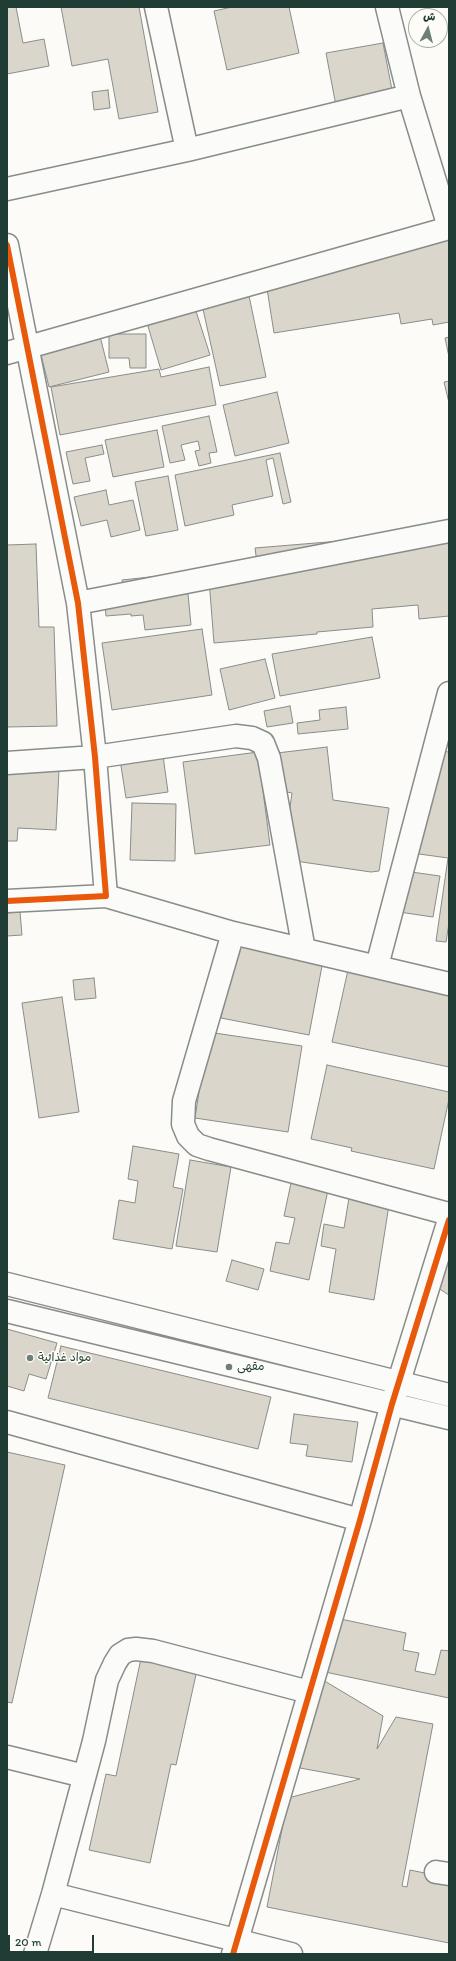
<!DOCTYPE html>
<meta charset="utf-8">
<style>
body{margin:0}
#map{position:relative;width:456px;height:1961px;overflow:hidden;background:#fcfbf8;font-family:Itim,"Playpen Sans Arabic",sans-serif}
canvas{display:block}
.frame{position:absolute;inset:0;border:8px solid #1f3d34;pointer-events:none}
.north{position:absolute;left:408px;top:8px;width:40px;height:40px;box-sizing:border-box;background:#fdfcf7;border:1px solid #a4b0a9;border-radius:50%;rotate:7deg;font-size:11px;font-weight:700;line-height:16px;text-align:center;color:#1f3d34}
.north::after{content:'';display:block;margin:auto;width:14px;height:18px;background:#6c8079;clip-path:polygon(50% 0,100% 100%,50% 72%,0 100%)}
.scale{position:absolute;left:8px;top:1935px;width:86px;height:18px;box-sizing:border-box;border:2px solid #1f3d34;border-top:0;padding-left:5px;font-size:12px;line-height:14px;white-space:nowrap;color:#1f3d34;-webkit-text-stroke:3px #fdfcf7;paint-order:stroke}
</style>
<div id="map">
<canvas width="456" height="1961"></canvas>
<div class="frame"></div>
<div class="north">ش</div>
<div class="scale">20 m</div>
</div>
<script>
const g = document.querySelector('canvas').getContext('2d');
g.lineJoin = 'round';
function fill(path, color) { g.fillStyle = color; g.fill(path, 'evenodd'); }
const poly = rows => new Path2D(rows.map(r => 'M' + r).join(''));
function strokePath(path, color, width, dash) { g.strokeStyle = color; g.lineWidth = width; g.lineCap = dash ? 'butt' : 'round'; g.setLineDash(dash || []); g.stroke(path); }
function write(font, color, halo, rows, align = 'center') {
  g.font = font + ' Itim,"Playpen Sans Arabic",sans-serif'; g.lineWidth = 3; g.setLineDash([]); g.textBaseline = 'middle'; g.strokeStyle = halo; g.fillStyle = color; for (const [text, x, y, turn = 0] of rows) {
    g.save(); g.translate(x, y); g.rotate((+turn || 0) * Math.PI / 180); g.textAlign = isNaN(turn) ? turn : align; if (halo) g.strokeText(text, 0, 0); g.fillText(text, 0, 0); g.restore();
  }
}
const building = poly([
 [7,7,16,7,23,43,44,39,49,66,7,74,7,7],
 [61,7,139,7,158,112,119,119,108,59,72,66,61,7],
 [232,7,289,7,299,53,227,70,214,11,232,7],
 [383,43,393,95,336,106,326,53,383,43],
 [108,90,110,108,94,110,92,92,108,90],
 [449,228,449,322,433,325,432,319,401,324,399,313,274,333,265,276,449,228],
 [248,291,266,377,220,386,201,300,248,291],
 [195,308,210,355,161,370,147,323,195,308],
 [98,328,109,372,49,387,38,343,98,328],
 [109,334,146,334,146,368,130,368,129,358,109,358,109,334],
 [449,337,449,357,445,338,449,337],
 [209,367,216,405,60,435,51,387,159,369,161,377,209,367],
 [449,381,449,403,444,382,449,381],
 [277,392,289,443,235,456,223,405,277,392],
 [209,416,217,452,209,453,211,463,199,466,195,451,200,450,198,441,181,445,185,460,170,463,162,426,209,416],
 [157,430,164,467,113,477,105,440,157,430],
 [102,445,104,454,85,458,90,481,73,484,66,452,102,445],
 [280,453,291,502,283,504,273,458,266,460,273,496,232,505,234,515,185,526,175,475,280,453],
 [168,476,178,530,146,536,135,482,168,476],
 [106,490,109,505,133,500,140,530,111,537,107,520,81,526,74,497,106,490],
 [449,532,449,616,419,619,418,605,372,609,373,627,317,632,317,634,214,643,208,567,257,563,255,548,449,532],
 [36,544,39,627,54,627,57,726,7,727,7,545,36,544],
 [186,573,191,625,145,630,143,615,131,616,131,614,106,616,104,594,124,592,122,580,186,573],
 [202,629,212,695,112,710,102,643,202,629],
 [372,637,380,678,280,696,272,654,372,637],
 [265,659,275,698,229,710,220,669,265,659],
 [290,706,293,723,267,727,264,711,290,706],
 [346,707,348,729,298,734,297,723,320,720,319,710,346,707],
 [161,741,168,792,126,798,118,747,161,741],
 [327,747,333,800,389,808,379,871,371,872,295,861,290,807,292,793,282,791,277,753,327,747],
 [426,749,449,752,449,923,446,942,436,941,448,858,412,853,426,749],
 [258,752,270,845,195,854,183,762,258,752],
 [7,767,59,770,56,830,18,828,17,841,7,841,7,767],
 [132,803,176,804,175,861,130,860,132,803],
 [404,871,440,876,433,917,399,912,404,871],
 [20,912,22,935,7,936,7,913,20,912],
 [237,934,325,950,309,1035,221,1018,237,934],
 [350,961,449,982,449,1067,332,1042,350,961],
 [94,978,96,998,75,1000,73,980,94,978],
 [62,997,79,1112,39,1118,22,1003,62,997],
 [208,1032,302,1046,288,1132,195,1118,208,1032],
 [327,1065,449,1092,449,1099,434,1169,351,1151,352,1148,311,1139,327,1065],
 [133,1146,179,1154,173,1187,183,1189,172,1249,113,1239,119,1200,135,1203,138,1181,128,1179,133,1146],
 [190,1160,231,1167,217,1252,176,1246,190,1160],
 [291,1183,328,1190,309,1280,270,1271,276,1242,289,1244,295,1218,284,1216,291,1183],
 [349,1198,389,1205,374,1300,329,1292,336,1249,321,1246,324,1224,344,1228,349,1198],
 [449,1251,449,1295,430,1283,449,1251],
 [232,1260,264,1269,258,1290,226,1281,232,1260],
 [7,1329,57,1343,46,1379,29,1374,24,1391,7,1386,7,1329],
 [61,1346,271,1397,258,1449,48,1398,61,1346],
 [294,1414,358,1422,352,1462,306,1456,308,1445,290,1443,294,1414],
 [7,1452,65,1465,12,1703,7,1702,7,1452],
 [336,1618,406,1633,403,1650,419,1653,415,1671,435,1675,441,1650,449,1651,449,1698,325,1672,336,1618],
 [143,1649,199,1661,176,1765,171,1764,150,1863,89,1850,106,1774,116,1776,143,1649],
 [318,1677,383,1716,377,1749,396,1717,433,1724,402,1886,407,1887,410,1870,449,1878,449,1943,267,1907,288,1798,360,1779,300,1768,318,1677]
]);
fill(building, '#dbd6cb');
strokePath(building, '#888d8a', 1);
const street = poly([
 [156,7,187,150],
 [387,7,409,96,449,227],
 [7,189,187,150,409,96],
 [7,245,78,603,95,757,106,896,7,901],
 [78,603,449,531],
 [7,763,95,757,236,736,252,738,263,743,269,758,304,950],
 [106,896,233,933,449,984],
 [233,933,184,1101,183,1124,188,1136,197,1145,209,1149,449,1214],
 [377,966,449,693],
 [7,1422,360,1520],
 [7,1757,84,1776],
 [436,1872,449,1874],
 [53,1894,291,1954],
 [35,1954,53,1894,94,1741,107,1680,115,1663,120,1655,128,1650,136,1649,153,1651,309,1692],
 [233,1954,360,1520,392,1404,449,1220]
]);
const primary = poly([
 [7,353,449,228],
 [7,1284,449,1395],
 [7,1311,449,1418]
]);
strokePath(street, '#888d8a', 25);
strokePath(primary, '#888d8a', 25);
strokePath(street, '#fbfbf9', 22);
strokePath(primary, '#fbfbf9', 22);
strokePath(poly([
 [7,245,78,603,95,757,106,896,7,901],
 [233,1954,360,1520,392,1404,449,1220]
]), '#e8590c', 6);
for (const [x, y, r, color] of [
 [30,1358,4,"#6c8079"],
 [229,1367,4,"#6c8079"]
]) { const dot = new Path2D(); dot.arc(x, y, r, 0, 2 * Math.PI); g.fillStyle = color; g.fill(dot); strokePath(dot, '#fdfcf7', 1.5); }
write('12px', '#1f3d34', '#fdfcf7', [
 ["مواد غذائية",38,1358],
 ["مقهى",237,1367]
], 'left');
</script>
